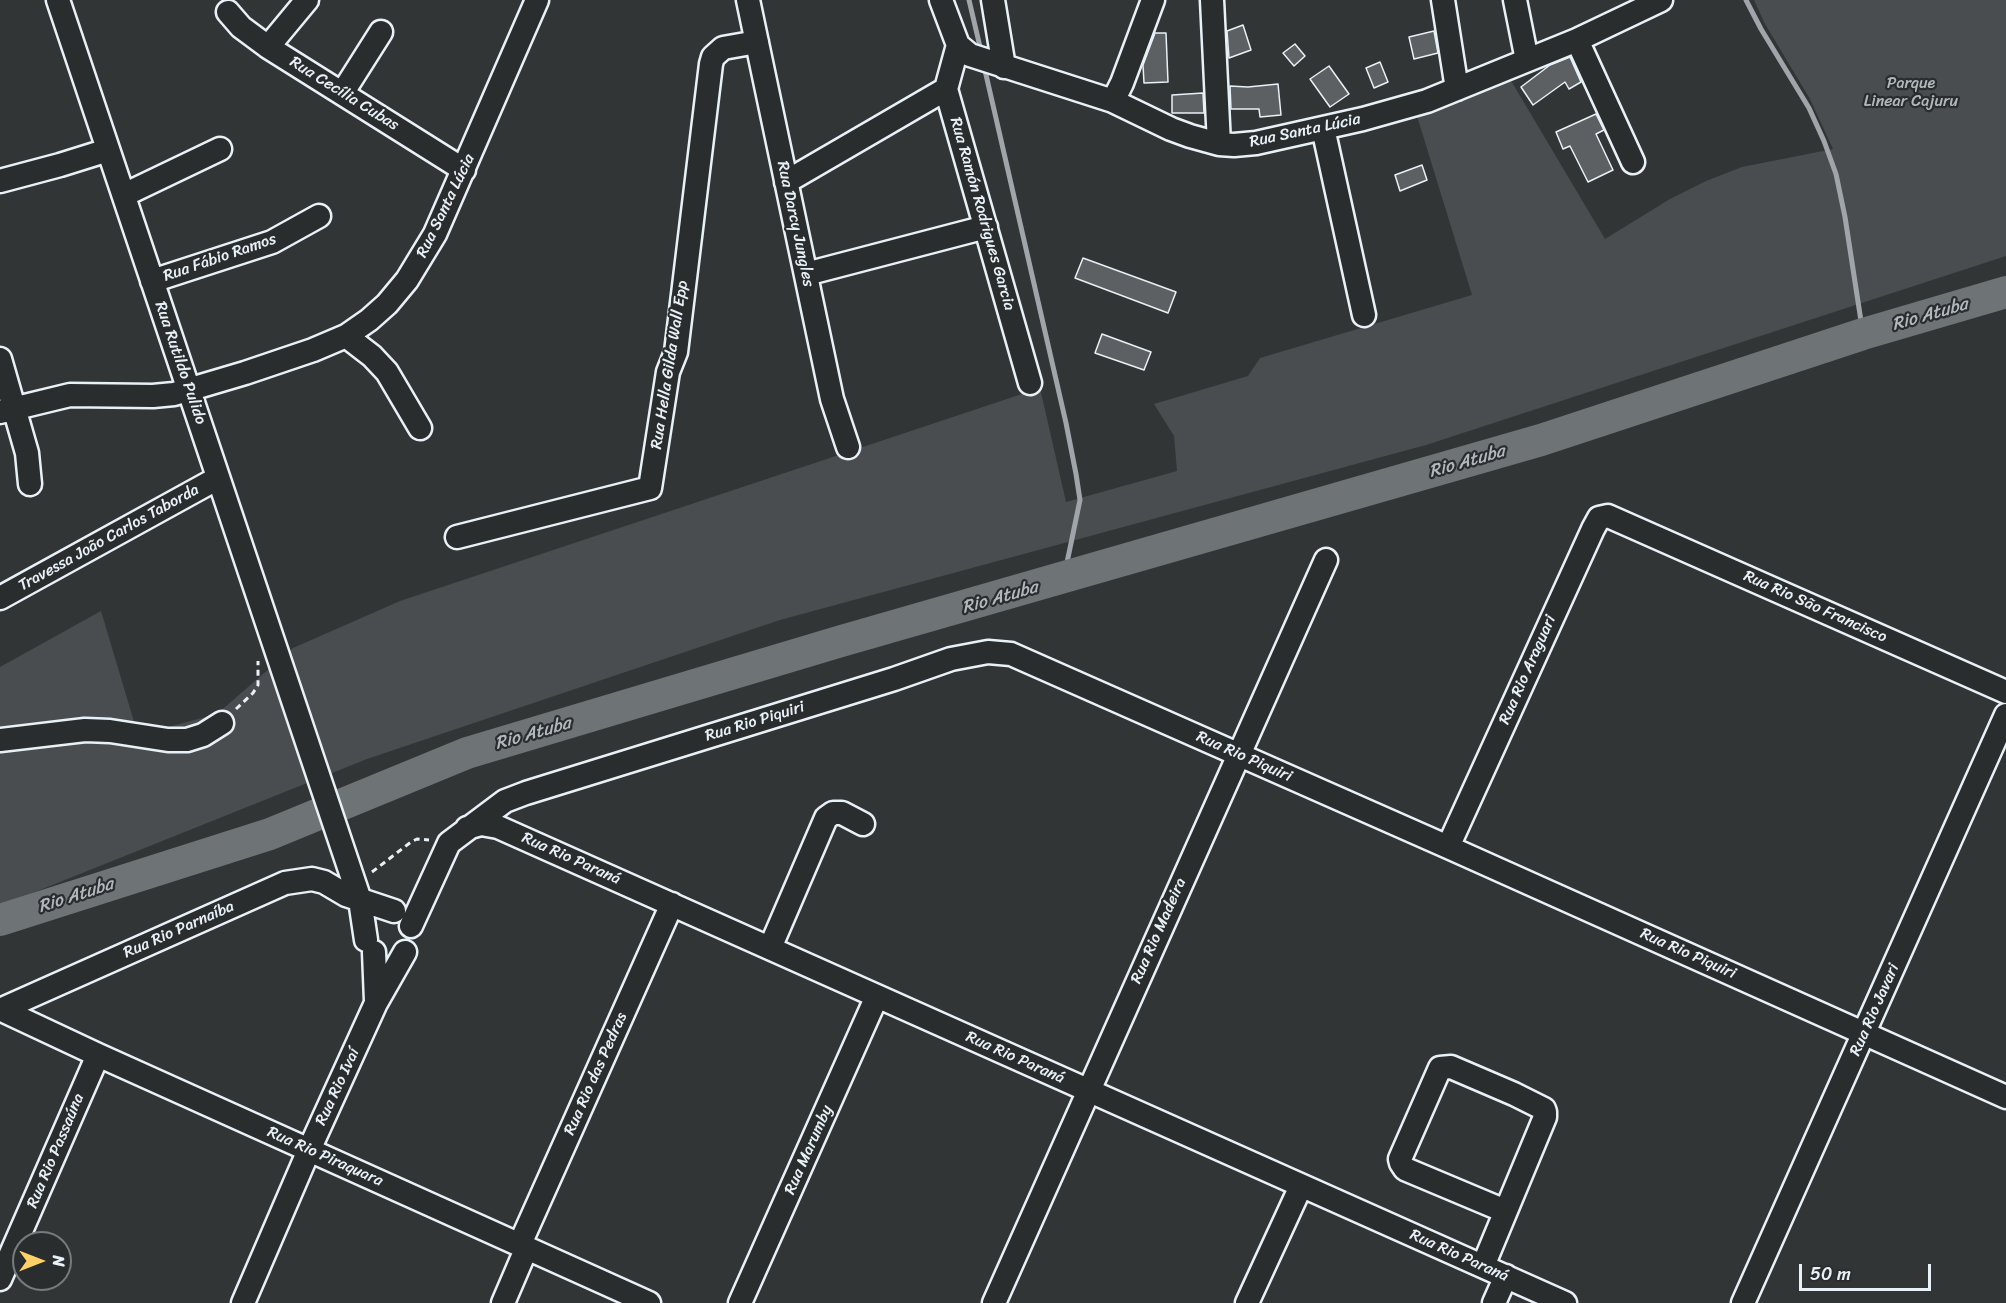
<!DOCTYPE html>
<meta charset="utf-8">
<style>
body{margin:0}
#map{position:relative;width:2006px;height:1303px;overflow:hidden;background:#323536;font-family:Sriracha,sans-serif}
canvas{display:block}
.north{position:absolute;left:12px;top:1231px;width:60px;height:60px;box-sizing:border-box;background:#2a2d2e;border:2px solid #767b7f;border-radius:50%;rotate:90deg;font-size:16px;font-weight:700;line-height:24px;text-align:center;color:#e8f1f8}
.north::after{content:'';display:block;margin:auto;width:21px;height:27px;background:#ffd166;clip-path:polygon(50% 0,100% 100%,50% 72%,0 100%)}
.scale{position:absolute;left:1799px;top:1264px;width:132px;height:27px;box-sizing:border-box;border:3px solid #e8f1f8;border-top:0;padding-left:8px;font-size:18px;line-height:21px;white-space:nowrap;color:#e8f1f8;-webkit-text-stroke:4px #2a2d2e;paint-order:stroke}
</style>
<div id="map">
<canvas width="2006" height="1303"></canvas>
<div class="north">N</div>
<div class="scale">50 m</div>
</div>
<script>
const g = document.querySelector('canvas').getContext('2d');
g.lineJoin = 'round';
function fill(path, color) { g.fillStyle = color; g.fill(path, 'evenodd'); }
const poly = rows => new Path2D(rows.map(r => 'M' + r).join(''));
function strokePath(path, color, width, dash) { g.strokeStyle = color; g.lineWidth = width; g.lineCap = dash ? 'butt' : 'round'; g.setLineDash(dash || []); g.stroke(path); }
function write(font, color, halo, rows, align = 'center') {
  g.font = font + ' Sriracha,sans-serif'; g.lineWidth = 4.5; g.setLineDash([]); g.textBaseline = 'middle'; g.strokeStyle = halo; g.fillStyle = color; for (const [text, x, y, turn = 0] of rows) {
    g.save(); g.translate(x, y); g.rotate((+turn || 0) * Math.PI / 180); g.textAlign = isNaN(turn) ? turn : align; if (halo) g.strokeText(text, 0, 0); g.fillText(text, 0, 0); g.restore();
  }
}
fill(poly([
 [1754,0,2006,0,2006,256,1426,445,780,620,367,759,0,906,0,667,101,611,138,735,217,714,293,648,400,601,1040,388,1066,502,1177,471,1174,436,1154,404,1248,376,1260,358,1472,295,1417,116,1510,79,1605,239,1670,199,1706,181,1742,167,1833,149,1810,99,1765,24]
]), '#494d4f');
strokePath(poly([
 [969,0,981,51],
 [1746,0,1761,29,1809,108,1824,141,1836,174,1845,217,1863,334],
 [984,66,1066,423,1076,474,1080,500,1064,577]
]), '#9fa5aa', 5);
strokePath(poly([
 [0,920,270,834,467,753,838,642,1541,440,1863,334,2006,292]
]), '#6e7376', 32);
const building = poly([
 [1243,25,1251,50,1229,58,1227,31,1243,25],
 [1434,31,1438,53,1414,59,1409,37,1434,31],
 [1155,33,1166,33,1168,82,1144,83,1143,65,1155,33],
 [1295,44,1305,56,1294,66,1283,53,1295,44],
 [1570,57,1581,82,1569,89,1565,82,1533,105,1521,87,1550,65,1570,57],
 [1380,62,1388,82,1374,88,1366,68,1380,62],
 [1329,66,1349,94,1330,107,1310,79,1329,66],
 [1278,84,1281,115,1260,117,1259,109,1231,109,1230,86,1248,87,1278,84],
 [1203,93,1204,113,1172,113,1172,95,1203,93],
 [1596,114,1604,130,1596,134,1613,170,1588,182,1570,146,1563,149,1556,132,1596,114],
 [1422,165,1427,180,1400,191,1395,175,1422,165],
 [1083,258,1176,292,1168,313,1075,278,1083,258],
 [1102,334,1151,352,1144,370,1095,353,1102,334]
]);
fill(building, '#5c6063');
strokePath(building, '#e8f1f8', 1.5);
const minor = poly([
 [58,0,360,900,366,940],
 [748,0,832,399,848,447],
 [941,0,958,45,970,55,1113,101,1171,129,1190,136,1219,144,1234,145,1256,143,1363,119,1427,101,1577,40,1661,0],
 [993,0,1004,67],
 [1212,0,1219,144],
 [1443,0,1457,89],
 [1515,0,1527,60],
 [228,12,241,27,268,47,464,170],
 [1577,40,1633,162],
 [958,45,946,89,1030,383],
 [268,47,307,0],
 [343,92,381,32],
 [1113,101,1122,83,1153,0],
 [1323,128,1364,315],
 [0,181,60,165,108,150],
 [786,182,946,89],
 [124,195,220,149],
 [806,274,986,227],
 [152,281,272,242,319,216],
 [346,336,372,356,387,372,420,428],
 [0,359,27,453,30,484],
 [0,412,70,395,153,396,174,394,245,373,313,350,346,336,369,320,387,304,407,280,435,234,537,0],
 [457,537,650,488,668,372,676,352,711,64,713,57,723,48,757,42],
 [0,598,218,478],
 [0,740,85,730,110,731,168,740,187,740,203,735,222,723],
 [467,828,481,824,498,827,1565,1303],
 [1448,847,1593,529,1599,518,1608,516,2006,692],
 [411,926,449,843,505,801,526,793,894,679,951,659,988,652,1011,654,1448,847,2006,1097],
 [770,948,826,818,833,813,842,813,863,824],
 [374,952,376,1001],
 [0,1009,98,1055,649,1303],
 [0,1010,285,883,312,879,324,882,346,895,394,911],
 [520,1244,672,904],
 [1483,1266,1545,1117,1545,1112,1544,1109,1514,1094,1451,1067,1440,1068,1400,1159,1401,1163,1405,1169,1505,1211],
 [0,1279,98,1055],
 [243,1303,309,1150,376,1003,405,952],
 [503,1303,527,1247],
 [740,1303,877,996],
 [994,1303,1326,560],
 [1247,1303,1301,1186],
 [1494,1303,1506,1276],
 [1743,1303,2006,715]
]);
strokePath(minor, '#e8f1f8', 27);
strokePath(poly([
 [236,709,253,693,258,685,258,661],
 [372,872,411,842,417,839,429,840]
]), '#e8f1f8', 3, [6, 4.5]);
strokePath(minor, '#2a2d2e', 22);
write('16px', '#b0b8bd', '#2a2d2e', [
 ["Parque",1911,84],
 ["Linear Cajuru",1911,102]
]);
write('16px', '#e8f1f8', '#2a2d2e', [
 ["Rua Cecília Cubas",344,94,32],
 ["Rua Santa Lúcia",1305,131,-12],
 ["Rua Santa Lúcia",446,206,-64],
 ["Rua Ramón Rodrigues Garcia",982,214,74],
 ["Rua Darcy Jungles",795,224,78],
 ["Rua Fábio Ramos",220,258,-19],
 ["Rua Rutildo Pulido",180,363,71],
 ["Rua Hella Gilda Wall Epp",670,365,-81],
 ["Travessa João Carlos Taborda",109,538,-29],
 ["Rua Rio São Francisco",1815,607,24],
 ["Rua Rio Araguari",1528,670,-66],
 ["Rua Rio Piquiri",755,722,-17],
 ["Rua Rio Piquiri",1244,757,24],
 ["Rua Rio Paraná",571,859,24],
 ["Rua Rio Parnaíba",179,930,-24],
 ["Rua Rio Madeira",1159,931,-66],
 ["Rua Rio Piquiri",1688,954,24],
 ["Rua Rio Javari",1875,1010,-66],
 ["Rua Rio Paraná",1015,1058,24],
 ["Rua Rio das Pedras",596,1074,-66],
 ["Rua Rio Ivaí",338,1087,-65],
 ["Rua Marumby",809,1150,-66],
 ["Rua Rio Passaúna",56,1151,-67],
 ["Rua Rio Piraquara",325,1157,24],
 ["Rua Rio Paraná",1459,1256,24]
]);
write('italic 18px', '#b1b8be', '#2a2d2e', [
 ["Rio Atuba",1930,315,-16],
 ["Rio Atuba",1467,462,-16],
 ["Rio Atuba",1000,598,-16],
 ["Rio Atuba",533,734,-16],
 ["Rio Atuba",76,896,-18]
]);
</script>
